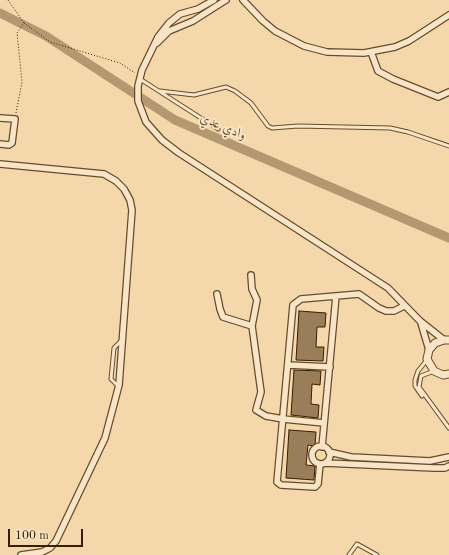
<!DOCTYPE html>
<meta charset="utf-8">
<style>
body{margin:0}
#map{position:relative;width:449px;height:555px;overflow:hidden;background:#f4d7aa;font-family:"Old Standard TT",serif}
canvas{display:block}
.scale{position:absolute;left:8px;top:529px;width:75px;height:18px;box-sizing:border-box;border:2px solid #381d01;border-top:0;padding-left:5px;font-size:12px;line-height:14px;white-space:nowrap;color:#381d01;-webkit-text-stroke:3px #f8e5c8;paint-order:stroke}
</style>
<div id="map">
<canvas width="449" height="555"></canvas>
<div class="scale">100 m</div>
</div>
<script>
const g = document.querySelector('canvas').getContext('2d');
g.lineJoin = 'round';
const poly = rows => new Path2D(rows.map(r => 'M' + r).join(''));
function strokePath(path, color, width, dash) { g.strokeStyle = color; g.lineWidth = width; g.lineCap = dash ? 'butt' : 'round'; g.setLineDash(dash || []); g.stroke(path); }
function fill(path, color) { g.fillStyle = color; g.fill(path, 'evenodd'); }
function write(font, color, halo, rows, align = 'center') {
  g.font = font + ' "Old Standard TT",Amiri,serif'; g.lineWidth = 3.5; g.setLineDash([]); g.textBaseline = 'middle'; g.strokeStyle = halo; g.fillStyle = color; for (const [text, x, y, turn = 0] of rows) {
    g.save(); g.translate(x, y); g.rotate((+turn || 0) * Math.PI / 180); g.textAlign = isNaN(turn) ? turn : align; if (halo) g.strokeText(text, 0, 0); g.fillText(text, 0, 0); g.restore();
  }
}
strokePath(poly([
 [0,13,46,36,175,120,449,238]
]), '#b49871', 9);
const building = poly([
 [299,311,326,313,325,327,317,327,316,347,324,347,323,361,296,360,299,311],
 [294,370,321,371,320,385,312,384,311,404,319,405,318,418,291,415,294,370],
 [289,430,316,432,315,446,308,445,306,465,315,466,314,480,286,478,289,430]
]);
fill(building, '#9a7e59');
strokePath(building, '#381d01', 1);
const service = poly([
 [140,79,218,129],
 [160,91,194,95,226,87,235,91,251,103,268,126,272,128,298,126,390,128,408,132,449,146],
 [434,371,421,376,419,387,449,428],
 [118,386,111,379,114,348,122,340],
 [422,396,415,386,415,380,418,371,427,360],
 [349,555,357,544,377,555]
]);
const minor = poly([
 [214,0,198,9,180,14,169,23,158,37,142,70,138,86,138,101,146,122,162,140,179,153,388,288,420,321,444,340],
 [243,0,263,21,275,31,304,46,327,52,364,53,395,47,409,41,449,15],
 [157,43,169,31,193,21,226,0],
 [371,52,378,71,393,79,438,97,449,92],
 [0,118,15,119,12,143,9,145,0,144],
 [0,164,104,174,116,181,124,189,130,200,132,210,119,385,105,438,56,541,50,548,42,552,21,555],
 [251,275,252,289,257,300,252,326,261,392,256,410,266,416,283,419,324,423],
 [217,294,220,309,223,317,252,326],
 [421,323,429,350],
 [288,365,330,367],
 '312 455a9 9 0 1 1 18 0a9 9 0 1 1-18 0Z',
 [322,447,336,296],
 [329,452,351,457,430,461,449,457],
 [325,463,434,468,445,468,449,466],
 [320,464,318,484,315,487,281,485,277,482,293,305,301,299,359,294,379,308,386,311,394,311,404,306]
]);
const tertiary = poly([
 [449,340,444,340,435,343,429,350,427,359,434,371,443,375,449,374]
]);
strokePath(service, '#674c2b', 5);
strokePath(minor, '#674c2b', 8);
strokePath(tertiary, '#674c2b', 9);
strokePath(poly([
 [8,0,24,23,17,33,22,82,16,113],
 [24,23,50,42,120,63,135,73]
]), '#381d01', 1, [1, 2]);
strokePath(service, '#f8e5c8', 3);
strokePath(minor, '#f8e5c8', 5.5);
strokePath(tertiary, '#f8e5c8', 7);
write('italic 13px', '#634828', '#f8e5c8', [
 ["وادي عدي",223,127,23]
]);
</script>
